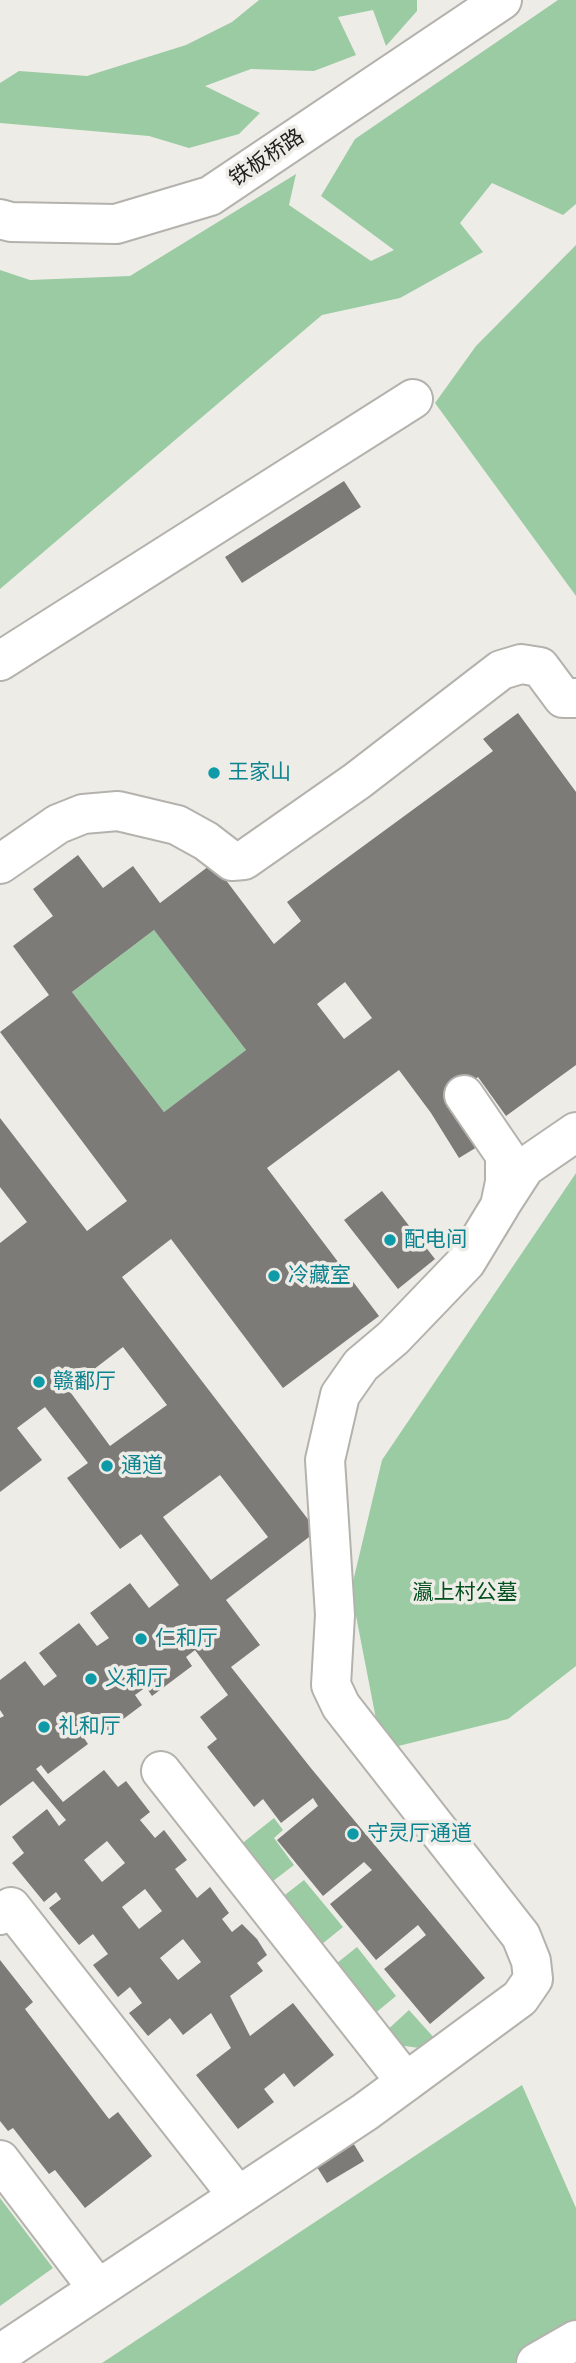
<!DOCTYPE html>
<meta charset="utf-8">
<style>
body{margin:0}
canvas{display:block;background:#eeece7}
</style>
<canvas width="576" height="2363"></canvas>
<script>
const g = document.querySelector('canvas').getContext('2d');
g.lineJoin = 'round';
function fill(path, color) { g.fillStyle = color; g.fill(path, 'evenodd'); }
const poly = rows => new Path2D(rows.map(r => 'M' + r).join(''));
function strokePath(path, color, width, dash) { g.strokeStyle = color; g.lineWidth = width; g.lineCap = dash ? 'butt' : 'round'; g.setLineDash(dash || []); g.stroke(path); }
function write(font, color, halo, rows, align = 'center') {
  g.font = font + ' Rubik,"Noto Sans SC",sans-serif'; g.lineWidth = 7; g.setLineDash([]); g.textBaseline = 'middle'; g.strokeStyle = halo; g.fillStyle = color; for (const [text, x, y, turn = 0] of rows) {
    g.save(); g.translate(x, y); g.rotate((+turn || 0) * Math.PI / 180); g.textAlign = isNaN(turn) ? turn : align; if (halo) g.strokeText(text, 0, 0); g.fillText(text, 0, 0); g.restore();
  }
}
fill(poly([
 [259,0,417,0,417,11,386,46,373,10,338,17,356,55,314,71,251,69,205,86,260,113,239,134,189,148,149,136,0,123,0,83,19,71,87,76,186,45,232,22],
 [558,0,576,0,576,204,563,215,492,183,460,223,483,252,400,298,322,315,0,589,0,270,30,280,130,276,296,174,289,205,371,261,394,250,321,196,355,139],
 [576,245,576,596,435,403,476,346],
 [154,930,246,1050,164,1112,72,992],
 [576,1173,576,1666,508,1719,382,1750,351,1590,382,1460],
 [274,1818,283,1830,274,1838,294,1865,260,1891,230,1853],
 [304,1880,343,1927,311,1953,272,1905],
 [357,1947,396,1996,367,2020,327,1971],
 [409,2010,436,2040,419,2048,398,2045,383,2034],
 [522,2085,576,2208,576,2363,102,2363],
 [0,2198,53,2268,0,2306]
]), '#9bcba2');
fill(poly([
 [344,481,361,507,242,583,225,557],
 [518,713,576,792,576,1065,506,1116,478,1077,450,1098,482,1144,459,1158,431,1113,399,1070,267,1168,379,1316,283,1388,171,1239,122,1277,317,1531,226,1600,260,1645,231,1667,310,1767,485,1978,430,2024,384,1969,426,1935,418,1925,376,1960,330,1904,372,1870,364,1862,323,1896,277,1840,318,1806,313,1798,281,1823,263,1799,254,1807,207,1747,217,1739,200,1717,228,1695,195,1650,186,1657,192,1666,152,1696,146,1687,135,1695,142,1705,102,1735,94,1726,82,1735,88,1744,48,1774,41,1765,36,1769,63,1802,104,1770,118,1787,126,1781,150,1812,140,1820,155,1838,164,1830,187,1860,175,1869,197,1898,210,1887,229,1913,222,1919,232,1932,242,1924,257,1939,267,1955,257,1963,263,1971,230,1996,250,2036,293,2003,334,2055,294,2087,284,2073,264,2089,274,2102,238,2129,196,2075,231,2048,211,2013,183,2035,170,2018,148,2036,129,2013,142,2003,130,1987,118,1997,93,1965,108,1954,93,1934,79,1945,49,1908,61,1899,56,1892,44,1902,12,1863,24,1853,12,1837,47,1809,59,1826,66,1820,33,1781,0,1806,0,1718,4,1716,0,1710,0,1680,25,1661,44,1686,57,1676,39,1653,79,1623,97,1646,109,1638,90,1613,130,1583,149,1608,179,1585,141,1534,120,1549,67,1478,88,1463,45,1407,17,1428,42,1460,0,1492,0,1243,27,1222,0,1187,0,1118,87,1231,127,1201,0,1032,49,995,13,946,53,916,33,889,78,855,103,888,133,866,160,903,213,863,274,944,301,921,287,902,493,751,483,739],
 [154,930,246,1050,164,1112,72,992],
 [345,982,372,1018,344,1039,317,1004],
 [123,1347,167,1405,110,1446,68,1389],
 [220,1475,268,1537,211,1580,163,1517],
 [107,1841,125,1863,102,1882,84,1860],
 [145,1889,162,1911,139,1929,122,1907],
 [183,1939,201,1962,178,1980,160,1958],
 [382,1191,435,1259,398,1289,344,1220],
 [0,1960,33,2002,25,2009,109,2119,118,2112,152,2156,85,2208,55,2170,49,2174,13,2128,8,2131,0,2121],
 [352,2141,364,2161,327,2183,315,2164]
]), '#7d7b77');
const minor = poly([
 [0,219,11,222,116,224,210,196,502,0],
 [0,661,413,399],
 [0,864,58,824,83,814,118,811,177,825,206,841,232,861,244,860,357,781,501,670,521,664,540,667,563,698,576,698],
 [501,1204,525,1167,576,1132],
 [161,1771,406,2082],
 [0,1915,11,1907,238,2196],
 [0,2160,98,2289],
 [0,2354,365,2112,520,1998,533,1979,531,1961,521,1936,341,1706,331,1685,335,1615,325,1460,340,1395,361,1365,393,1338,466,1262,500,1206,505,1182,505,1155,464,1095],
 [536,2363,576,2340]
]);
strokePath(minor, '#b4b2ad', 42);
strokePath(minor, '#fff', 38);
for (const [x, y, r, color] of [
 [214,773,7,"#0f9aa8"],
 [390,1240,7,"#0f9aa8"],
 [274,1276,7,"#0f9aa8"],
 [39,1382,7,"#0f9aa8"],
 [107,1466,7,"#0f9aa8"],
 [141,1639,7,"#0f9aa8"],
 [91,1679,7,"#0f9aa8"],
 [44,1727,7,"#0f9aa8"],
 [353,1834,7,"#0f9aa8"]
]) { const dot = new Path2D(); dot.arc(x, y, r, 0, 2 * Math.PI); g.fillStyle = color; g.fill(dot); strokePath(dot, '#eeece7', 2.5); }
write('21px', '#21201f', '#eeece7', [
 ["铁板桥路",267,158,-34]
]);
write('21px', '#0d838f', '#eeece7', [
 ["王家山",228,773],
 ["配电间",404,1240],
 ["冷藏室",288,1276],
 ["赣鄱厅",53,1382],
 ["通道",121,1466],
 ["仁和厅",155,1639],
 ["义和厅",105,1679],
 ["礼和厅",58,1727],
 ["守灵厅通道",367,1834]
], 'left');
write('21px', '#004f1d', '#eeece7', [
 ["瀛上村公墓",465,1593]
]);
</script>
